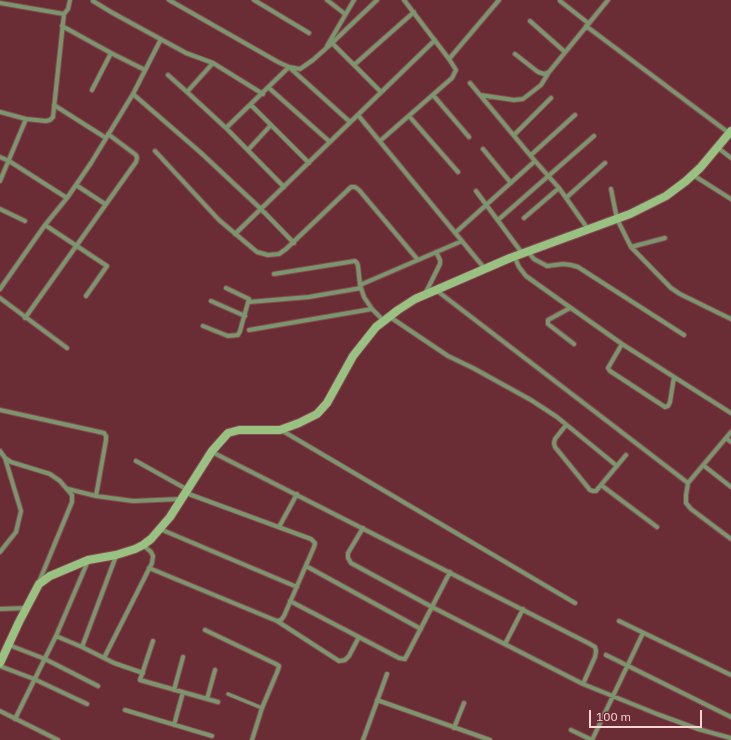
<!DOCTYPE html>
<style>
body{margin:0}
#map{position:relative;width:731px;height:740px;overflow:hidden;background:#6b2d35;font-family:"IBM Plex Sans",sans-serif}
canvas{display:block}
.scale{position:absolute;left:589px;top:710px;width:113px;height:18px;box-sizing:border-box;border:2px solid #fbd4d6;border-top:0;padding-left:5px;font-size:12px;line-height:14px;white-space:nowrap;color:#fbd4d6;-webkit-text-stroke:3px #6b2d35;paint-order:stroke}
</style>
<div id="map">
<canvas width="731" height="740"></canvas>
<div class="scale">100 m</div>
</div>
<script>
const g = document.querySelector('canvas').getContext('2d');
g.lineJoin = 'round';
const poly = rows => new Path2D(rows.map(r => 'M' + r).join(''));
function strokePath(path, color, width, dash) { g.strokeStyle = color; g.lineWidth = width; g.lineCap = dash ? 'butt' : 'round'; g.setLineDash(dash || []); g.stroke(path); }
const service = poly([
 [228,694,262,708]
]);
const minor = poly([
 [169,0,278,62,289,67,300,69,313,60,332,43,377,0],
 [254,0,309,33],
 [327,0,345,14],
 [93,1,111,12,186,53,213,63,263,94],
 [560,1,588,23],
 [0,3,64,14,68,9,70,0],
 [530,21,565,52],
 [62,26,111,53,145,70],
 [586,26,729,133],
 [332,43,381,92],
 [327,46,354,0],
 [515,54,538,72,544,74,549,72,608,0],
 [449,59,499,0],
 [354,65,414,12],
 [168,75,187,92,213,63],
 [470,83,535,161,559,188,588,229],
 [269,88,330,142],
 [92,90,111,53],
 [187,92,226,128,284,187],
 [133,94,200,152,261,209,294,243],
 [433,95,469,137],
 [480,95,514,100,523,99,541,85,549,72],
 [54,105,106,138],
 [251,105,309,163],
 [0,112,26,119,46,121,50,120,53,117,64,14],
 [358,115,485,269],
 [409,116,458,172],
 [226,128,289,67,350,122],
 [514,135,551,98],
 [380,141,452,78,456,70,449,59,404,0],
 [717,147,731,158],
 [483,149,511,183],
 [248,150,271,125],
 [155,151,219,220,257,252,268,255,279,254,286,249,351,187,355,187,359,190,418,260],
 [531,155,575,115],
 [0,157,9,161,67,198],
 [693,175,731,199],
 [0,181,26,119],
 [76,185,105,204],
 [611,189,617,219,631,247,671,288,680,294,731,319],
 [476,191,522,253],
 [567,197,605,163],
 [0,209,25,221],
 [524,218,559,188],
 [498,220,594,136],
 [45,225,107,266,86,296],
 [455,233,535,161],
 [235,234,435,40],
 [631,247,665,238],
 [528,252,534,259,547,266,563,264,571,265,578,267,684,335],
 [514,256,519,267,526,276,561,301,622,344,731,413],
 [274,274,355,261,357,263,358,266,360,285,364,297,372,309,384,321],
 [360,285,462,241],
 [0,289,45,225,67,198,91,163,133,94,161,39],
 [436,290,688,483],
 [425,294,440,264,440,260,436,252],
 [0,298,67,348],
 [211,301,245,316],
 [249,302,309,297,361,288],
 [570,308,548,320,548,324,574,344],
 [390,317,448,356,473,368,531,400,557,417,617,466],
 [25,318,136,162,137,158,136,155,108,134],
 [203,326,228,336,238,335,240,331,249,299,226,288],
 [249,330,372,309],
 [622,344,608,368,610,371,665,407,668,406,670,402,674,377],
 [0,410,104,433,106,436,106,440,96,496],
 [566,425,555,439,554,443,555,447,590,490,593,491,596,491,626,455],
 [281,430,575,603],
 [731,432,688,483,686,495,686,503,691,509,731,539],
 [726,438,731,442],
 [0,451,5,458,11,462,50,474,60,481,72,495,72,502,39,582],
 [212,452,590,644,595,647,596,651,595,657,583,684],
 [136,461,188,490],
 [703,465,731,487],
 [601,485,657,527],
 [68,489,96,496,133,501,181,499],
 [279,527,297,494],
 [363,528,348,553,348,558,351,563,432,607,583,684,657,714,698,729,731,738],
 [160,529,297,587],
 [0,552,16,532,21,511,5,458],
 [306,566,421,629],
 [149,568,277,621,281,620,284,616,314,547,315,543,311,539,186,493],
 [290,601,399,658,405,659,450,572],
 [0,609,26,608],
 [277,621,339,661,345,660,349,656,359,637],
 [619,621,731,675],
 [205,630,276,664,279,666,278,670,262,708,252,740],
 [56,636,82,647,114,663,143,673],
 [153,641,140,680,218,702],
 [505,644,523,609],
 [9,645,45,659,98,686],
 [82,647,116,556],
 [606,655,731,717],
 [104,658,152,563,153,556,151,552,143,545],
 [0,666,34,679,87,704],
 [174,690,183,657],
 [207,699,215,670],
 [377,700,490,740],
 [125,710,212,736],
 [0,711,58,740],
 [15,719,56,636,88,561],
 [174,725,183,692],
 [454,728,464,703],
 [571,730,592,740,643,633],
 [363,740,387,674]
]);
const secondary = poly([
 [0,663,19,622,39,584,50,576,88,560,116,555,135,549,143,545,151,539,170,517,212,451,228,433,239,430,280,430,299,423,317,414,327,403,353,356,376,327,398,310,415,299,436,290,510,258,630,214,666,196,686,181,700,168,731,131]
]);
strokePath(service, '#854b52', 5);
strokePath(minor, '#854b52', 6);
strokePath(secondary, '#854b52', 10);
strokePath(service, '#7b956d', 3);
strokePath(minor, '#7b956d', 4);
strokePath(secondary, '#99c182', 8);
</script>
